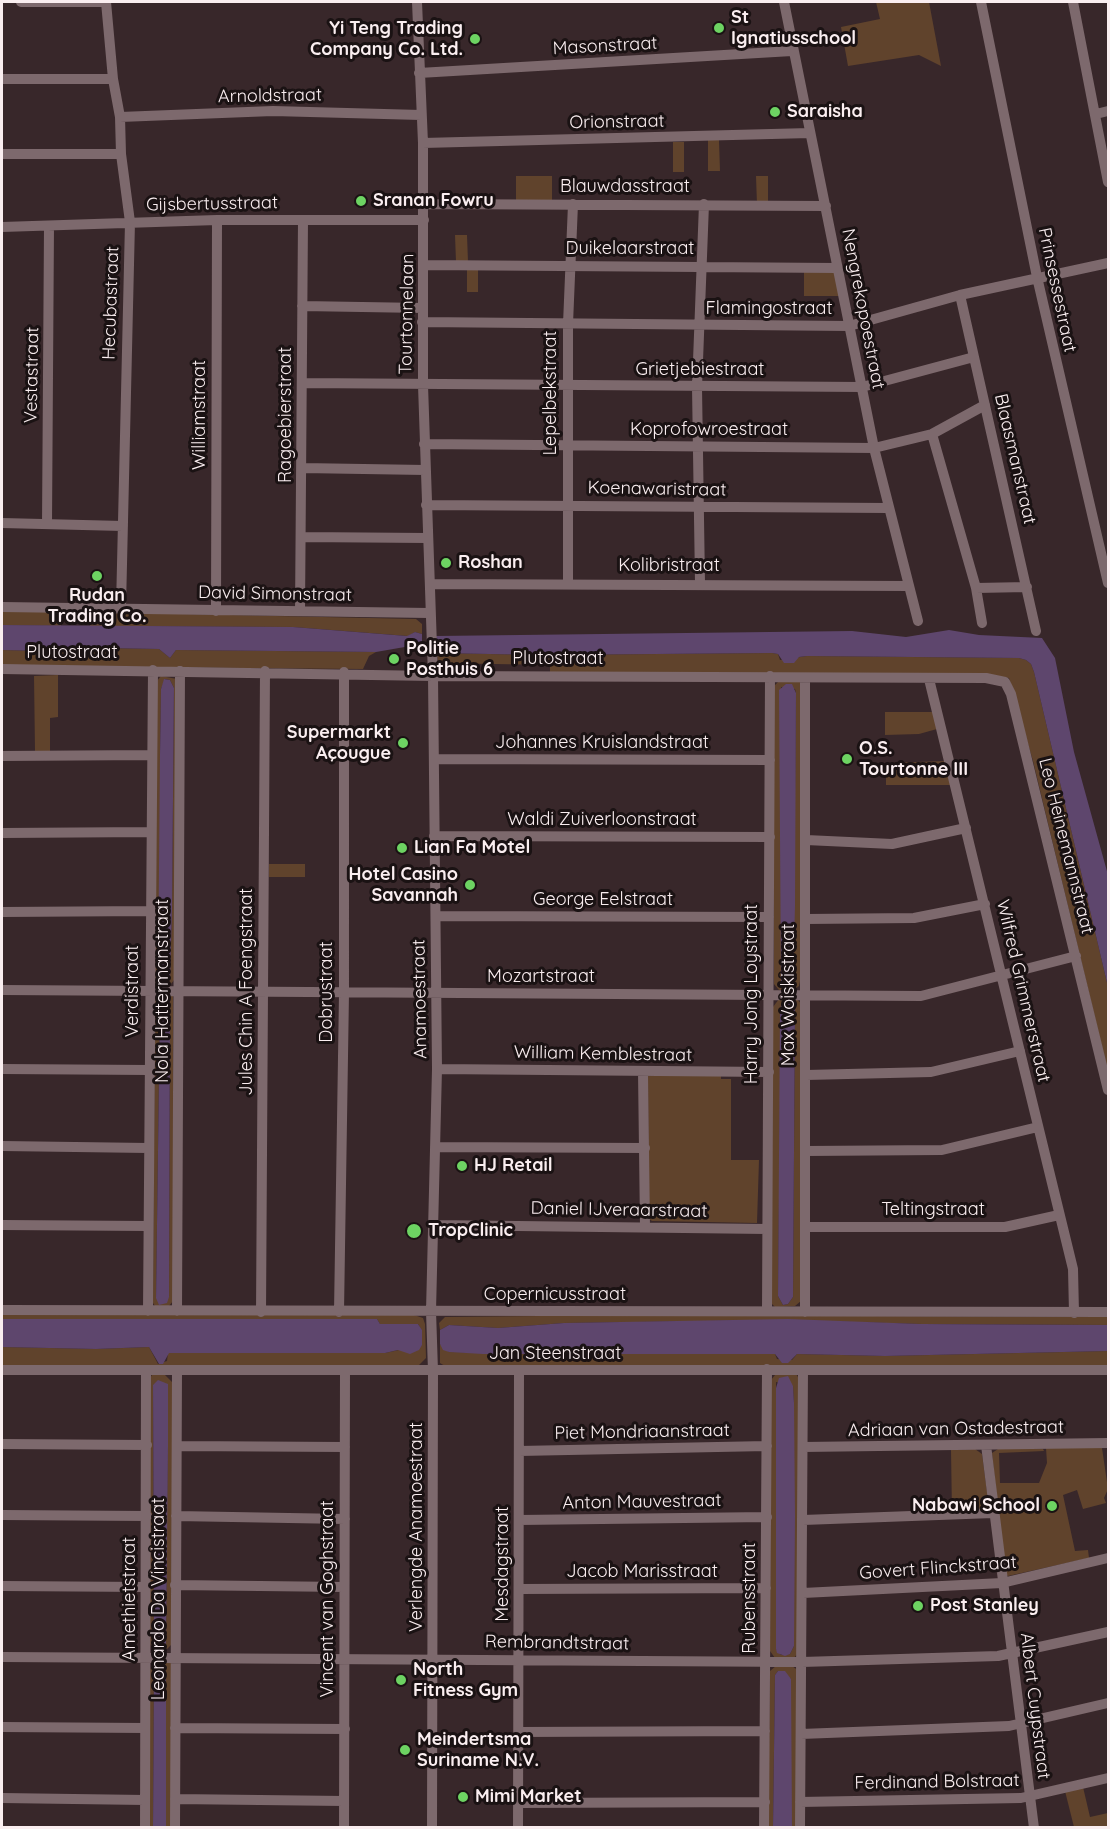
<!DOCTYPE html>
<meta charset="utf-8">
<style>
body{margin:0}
#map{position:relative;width:1110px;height:1829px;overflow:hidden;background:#38272a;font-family:Quicksand,sans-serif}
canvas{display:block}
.frame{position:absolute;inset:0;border:3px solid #faeef0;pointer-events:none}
</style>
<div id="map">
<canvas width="1110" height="1829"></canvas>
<div class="frame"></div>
</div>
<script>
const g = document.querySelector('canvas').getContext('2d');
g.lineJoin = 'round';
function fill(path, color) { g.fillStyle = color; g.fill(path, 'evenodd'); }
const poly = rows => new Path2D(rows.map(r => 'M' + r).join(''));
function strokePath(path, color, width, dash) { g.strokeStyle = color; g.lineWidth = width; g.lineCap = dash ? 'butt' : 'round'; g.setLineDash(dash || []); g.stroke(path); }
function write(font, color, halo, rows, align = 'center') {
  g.font = font + ' Quicksand,sans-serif'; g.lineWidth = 6; g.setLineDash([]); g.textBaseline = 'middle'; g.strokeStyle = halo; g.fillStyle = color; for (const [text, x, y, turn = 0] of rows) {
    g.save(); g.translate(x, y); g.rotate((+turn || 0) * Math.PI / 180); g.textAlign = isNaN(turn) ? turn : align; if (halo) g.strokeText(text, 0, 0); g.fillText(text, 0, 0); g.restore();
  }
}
fill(poly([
 [876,2,929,2,941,66,919,55,848,66,841,27,880,19],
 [708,140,719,140,720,171,708,171],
 [673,142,684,142,684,172,673,172],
 [516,176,552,176,552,203,516,203],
 [756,176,768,176,768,205,757,205],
 [455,235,467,235,468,262,456,262],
 [467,269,478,269,478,292,467,292],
 [804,270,835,271,841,296,804,296],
 [2,611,61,611,61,626,2,625],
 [90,612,416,619,422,624,422,634,415,632,408,636,293,627,90,626],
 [48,647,159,649,170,658,176,650,376,652,369,656,363,669,2,666,2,650,43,651],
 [437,653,541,655,772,653,778,654,780,660,807,656,1019,658,1026,660,1031,664,1034,672,1108,987,1108,1072,1033,761,1009,678,964,674,550,672,550,665,438,663],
 [58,675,58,717,50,718,50,751,35,751,34,676],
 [161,676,177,679,175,979,170,985,166,986,155,984,156,682],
 [165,679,170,680,174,688,172,909,170,979,160,981,160,754,161,689],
 [779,681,800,681,800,981,799,986,792,991,779,990,774,984,774,686],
 [781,687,795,689,796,693,793,982,790,988,783,988,781,982],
 [885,712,933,712,937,729,919,734,885,735],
 [946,761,952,785,886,785,886,763],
 [269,864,305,864,305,877,269,877],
 [158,994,173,995,173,1301,169,1306,155,1306,153,1303,155,998],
 [163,998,168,998,170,1002,169,1297,156,1298,160,1002],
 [779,999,798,1000,802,1005,801,1301,795,1306,775,1307,771,1303,773,1007],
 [781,1004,795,1008,793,1297,788,1304,783,1305,778,1296],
 [721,1075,721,1079,731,1079,731,1160,759,1160,757,1223,652,1221,649,1219,648,1076],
 [2,1314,414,1315,423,1318,425,1324,426,1358,418,1366,2,1366,2,1347,96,1349,149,1347,158,1364,167,1361,168,1353,385,1353,422,1345,422,1331,418,1324,380,1324,377,1319,2,1319],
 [636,1315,1108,1317,1108,1325,921,1324,782,1320,564,1323,498,1328,449,1325,440,1330,439,1323,445,1317],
 [440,1344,449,1352,770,1354,775,1354,777,1359,792,1360,797,1354,885,1356,1108,1351,1108,1368,445,1366,440,1363],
 [796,1374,798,1377,798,1653,794,1658,775,1658,770,1651,771,1380,775,1375],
 [776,1382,793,1386,794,1403,794,1646,790,1654,781,1655,776,1649],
 [152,1375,165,1375,173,1383,171,1645,164,1652,154,1652,150,1644,150,1378],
 [168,1384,166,1643,157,1647,154,1644,153,1385],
 [1046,1448,1102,1448,1108,1489,1104,1498,1106,1503,1083,1509,1077,1490,1063,1495,1075,1551,1088,1550,1089,1558,1008,1576,1005,1574,992,1453,998,1449,1043,1449,1044,1451,999,1453,1000,1483,1039,1483,1047,1463],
 [975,1449,982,1454,989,1507,987,1509,952,1513,951,1450],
 [155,1661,171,1663,171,1827,166,1827,166,1672,154,1669,153,1827,148,1828,150,1670],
 [776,1666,792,1666,799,1671,798,1827,792,1827,790,1806,791,1679,778,1671,775,1675,773,1827,768,1828,770,1671],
 [1083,1787,1090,1817,1108,1813,1108,1827,1074,1827,1065,1791]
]), '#60432c');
fill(poly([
 [2,625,293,627,407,636,415,632,422,634,422,644,376,652,176,650,170,658,159,649,48,647,44,651,2,650],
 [949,630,979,635,1042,638,1055,658,1074,752,1108,875,1108,987,1034,672,1031,664,1026,660,1019,658,807,656,799,657,794,663,784,663,778,654,772,653,541,655,437,653,436,636,852,631,906,637],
 [164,679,170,680,174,688,172,909,170,979,166,983,162,983,158,978,160,754,161,689],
 [786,684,792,684,796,693,795,906,793,982,790,988,783,988,781,982,779,690],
 [163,998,168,998,170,1002,169,1297,167,1303,159,1305,156,1298,160,1002],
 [789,1002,795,1008,793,1297,788,1304,783,1305,778,1296,780,1008,783,1003],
 [2,1319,377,1319,380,1324,418,1324,422,1330,422,1345,419,1350,410,1354,398,1350,385,1353,169,1353,163,1364,159,1364,149,1347,96,1349,2,1347],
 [788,1319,921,1324,1108,1325,1108,1351,885,1356,797,1354,788,1363,782,1363,775,1354,483,1354,449,1352,443,1350,440,1344,440,1330,449,1325,498,1328,564,1323],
 [788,1376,793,1386,794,1403,795,1516,794,1646,790,1654,785,1656,777,1653,776,1649,776,1388,779,1378],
 [158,1380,168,1384,168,1447,166,1643,163,1647,157,1647,154,1644,153,1385],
 [156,1666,164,1666,166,1672,166,1827,153,1827,154,1669],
 [778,1671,785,1671,791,1679,792,1827,773,1827,775,1675]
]), '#5e466d');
strokePath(poly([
 [21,2,106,2],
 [106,2,113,79,120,117,121,154,130,222,121,607],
 [417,2,423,143,423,385,433,676,437,1069,431,1311,433,1371,432,1828],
 [784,2,874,448,918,621],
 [981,2,1037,277,1108,583],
 [1073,2,1108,182],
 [419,73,792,51],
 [2,79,113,79],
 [1096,114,1108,111],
 [120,117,273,111,421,115],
 [423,143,810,133],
 [2,154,121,154],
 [424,204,826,206],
 [2,227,217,220,424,220],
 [424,265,837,268],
 [960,295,1036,631],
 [302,306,422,308],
 [422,322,849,326,960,295,1108,263],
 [302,383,862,387,974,357],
 [932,434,976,588,982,623],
 [424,444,874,448,932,434,985,405],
 [302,468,425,470],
 [426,505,888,508],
 [2,523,123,526],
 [47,524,49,226],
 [301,537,427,538],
 [568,583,568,324,573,204],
 [700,583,697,387,704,204],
 [430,584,909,586],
 [976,588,1027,587],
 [2,607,429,613],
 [216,611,217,220],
 [300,611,303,220],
 [2,669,433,676,986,678,1005,682,1011,694,1108,1090],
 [805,678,805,1312],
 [929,679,1073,1269,1074,1313],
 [2,756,151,755],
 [434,759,770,760],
 [2,833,151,832],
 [434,836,770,837],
 [806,840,892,844,966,828],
 [2,912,150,911],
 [436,916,769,917],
 [806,919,914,918,985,904],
 [2,990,921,996,1076,956],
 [2,1069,149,1070],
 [437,1069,769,1072],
 [643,1072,645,1227],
 [806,1075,931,1072,1020,1051],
 [2,1146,148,1148],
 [435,1147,645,1148],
 [805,1151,942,1150,1038,1127],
 [2,1225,148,1226],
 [434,1225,767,1229],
 [805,1227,1005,1227,1059,1215],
 [2,1310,1108,1312],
 [148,1311,153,670],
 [177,1311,180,671],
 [767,1311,770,676],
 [261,1312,265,671],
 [339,1312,344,993,344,672],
 [2,1370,1108,1370],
 [2,1444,147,1445],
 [986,1445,1034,1828],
 [177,1446,345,1447],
 [803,1447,1108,1443],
 [519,1451,767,1446],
 [2,1515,147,1516],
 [176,1516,345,1519],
 [519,1520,767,1517],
 [803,1520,993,1513],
 [175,1585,344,1587],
 [2,1586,146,1587],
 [519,1589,766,1588],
 [803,1593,1002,1583,1108,1558],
 [2,1657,802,1662,998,1656,1108,1632],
 [2,1727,145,1728],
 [175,1728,345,1729],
 [519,1732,765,1731],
 [801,1734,1009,1726,1108,1703],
 [2,1798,145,1800],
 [175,1799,344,1801],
 [800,1802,1021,1798,1108,1778],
 [519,1803,765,1802],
 [145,1828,146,1371],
 [175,1828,177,1371],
 [344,1828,345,1370],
 [518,1828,519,1372],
 [764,1828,767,1369],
 [800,1828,803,1370]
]), '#7d696d', 10);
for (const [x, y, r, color] of [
 [719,28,6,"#6dd362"],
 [475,39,6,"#6dd362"],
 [775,112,6,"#6dd362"],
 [361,201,6,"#6dd362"],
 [446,563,6,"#6dd362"],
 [97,576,6,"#6dd362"],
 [394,659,6,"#6dd362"],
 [403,743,6,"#6dd362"],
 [847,759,6,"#6dd362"],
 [402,848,6,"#6dd362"],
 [470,885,6,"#6dd362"],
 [462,1166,6,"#6dd362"],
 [414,1231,8,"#6dd362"],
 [1052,1506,6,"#6dd362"],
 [918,1606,6,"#6dd362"],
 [401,1680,6,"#6dd362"],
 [405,1750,6,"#6dd362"],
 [463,1797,6,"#6dd362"]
]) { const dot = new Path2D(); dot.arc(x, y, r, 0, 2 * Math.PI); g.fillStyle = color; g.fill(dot); strokePath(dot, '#1a1213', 2); }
write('bold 18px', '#faeef0', '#1a1213', [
 ["St",731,18],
 ["Ignatiusschool",731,39],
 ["Yi Teng Trading",463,29,"right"],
 ["Company Co. Ltd.",463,50,"right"],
 ["Saraisha",787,112],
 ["Sranan Fowru",373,201],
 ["Roshan",458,563],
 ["Rudan",97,596,"center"],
 ["Trading Co.",97,617,"center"],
 ["Politie",406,649],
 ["Posthuis 6",406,670],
 ["Supermarkt",391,733,"right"],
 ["Açougue",391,754,"right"],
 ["O.S.",859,749],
 ["Tourtonne III",859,770],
 ["Lian Fa Motel",414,848],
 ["Hotel Casino",458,875,"right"],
 ["Savannah",458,896,"right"],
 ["HJ Retail",474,1166],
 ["TropClinic",428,1231],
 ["Nabawi School",1040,1506,"right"],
 ["Post Stanley",930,1606],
 ["North",413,1670],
 ["Fitness Gym",413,1691],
 ["Meindertsma",417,1740],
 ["Suriname N.V.",417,1761],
 ["Mimi Market",475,1797]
], 'left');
write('18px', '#faeef0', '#1a1213', [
 ["Masonstraat",605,46,-3],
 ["Arnoldstraat",270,96,-1],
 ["Orionstraat",617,122,-1],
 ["Blauwdasstraat",625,187],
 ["Gijsbertusstraat",212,204,-1],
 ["Duikelaarstraat",630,249],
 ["Prinsessestraat",1057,290,78],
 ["Hecubastraat",111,303,-88],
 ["Flamingostraat",769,309],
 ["Nengrekopoestraat",863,309,79],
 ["Tourtonnelaan",407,314,-89],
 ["Grietjebiestraat",700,370],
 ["Vestastraat",32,375,-89],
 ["Lepelbekstraat",551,393,-90],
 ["Williamstraat",200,415,-90],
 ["Ragoebierstraat",286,415,-90],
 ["Koprofowroestraat",709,430],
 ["Blaasmanstraat",1015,459,77],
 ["Koenawaristraat",657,489,1],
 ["Kolibristraat",669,566],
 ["David Simonstraat",275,594,1],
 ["Plutostraat",72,653],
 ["Plutostraat",558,659],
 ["Johannes Kruislandstraat",602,743],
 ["Waldi Zuiverloonstraat",602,820],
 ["Leo Heinemannstraat",1066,846,76],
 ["George Eelstraat",603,900],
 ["Mozartstraat",541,977],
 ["Verdistraat",133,991,-90],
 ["Nola Hattermanstraat",163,991,-90],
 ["Wilfred Grimmerstraat",1023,991,77],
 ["Jules Chin A Foengstraat",247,992,-90],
 ["Dobrustraat",327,992,-90],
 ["Harry Jong Loystraat",752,994,-90],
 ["Max Woiskistraat",789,995,-90],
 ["Anamoestraat",420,999,-91],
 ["William Kemblestraat",603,1054,1],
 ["Daniel IJveraarstraat",619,1210,1],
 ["Teltingstraat",933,1210],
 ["Copernicusstraat",555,1295],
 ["Jan Steenstraat",555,1354],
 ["Adriaan van Ostadestraat",956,1429,-1],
 ["Piet Mondriaanstraat",642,1432,-1],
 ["Anton Mauvestraat",642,1502,-1],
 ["Verlengde Anamoestraat",417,1527,-90],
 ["Mesdagstraat",503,1564,-90],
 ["Govert Flinckstraat",938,1568,-4],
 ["Jacob Marisstraat",642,1572],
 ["Rubensstraat",750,1598,-90],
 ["Amethietstraat",130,1599,-90],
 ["Leonardo Da Vincistraat",159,1599,-90],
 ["Vincent van Goghstraat",328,1599,-90],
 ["Rembrandtstraat",557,1643,1],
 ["Albert Cuypstraat",1035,1706,83],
 ["Ferdinand Bolstraat",937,1782,-1]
]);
</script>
